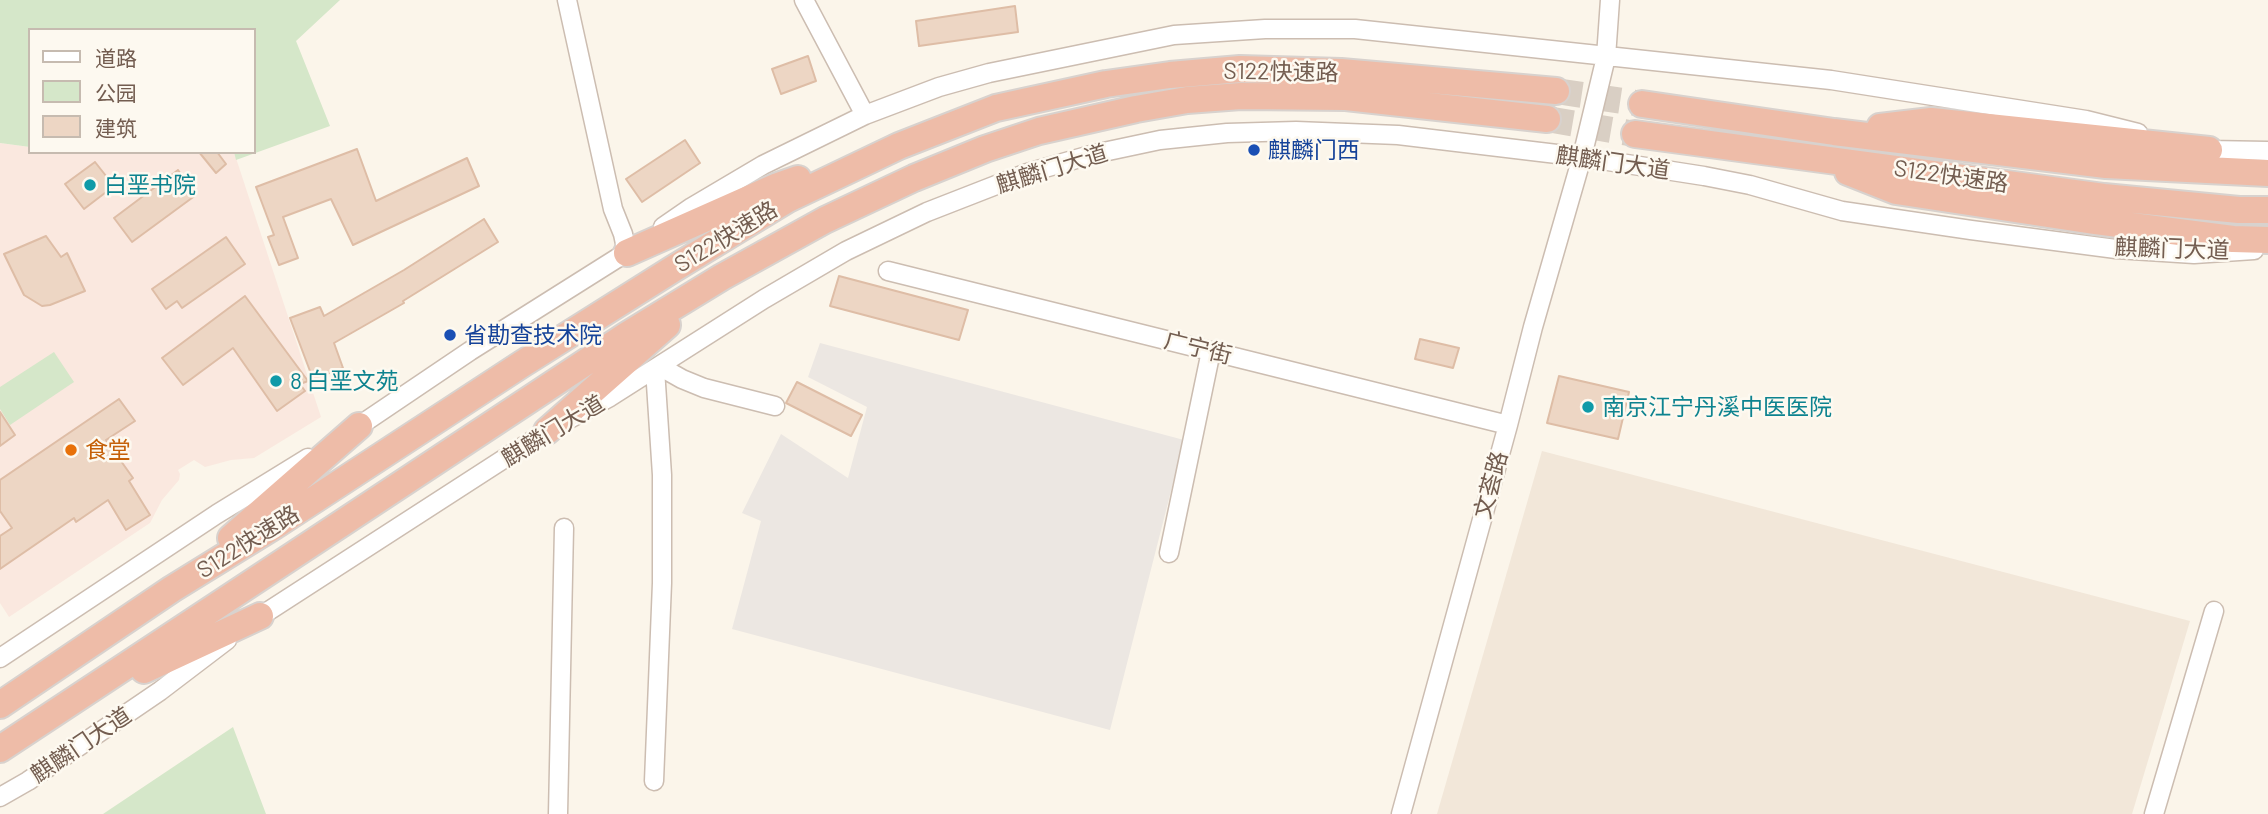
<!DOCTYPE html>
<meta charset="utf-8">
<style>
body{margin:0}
#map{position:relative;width:2268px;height:814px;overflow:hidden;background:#fbf5ea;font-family:Barlow,"Noto Sans SC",sans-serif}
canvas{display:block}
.legend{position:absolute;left:28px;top:28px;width:228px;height:126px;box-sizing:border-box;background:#fdf9f0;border:2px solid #c6bbb0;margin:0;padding:9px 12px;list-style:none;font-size:21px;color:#735d50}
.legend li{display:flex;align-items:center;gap:14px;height:35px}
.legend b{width:35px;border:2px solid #c6bbb0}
</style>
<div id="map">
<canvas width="2268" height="814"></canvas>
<ul class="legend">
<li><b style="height:9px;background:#fff"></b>道路</li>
<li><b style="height:19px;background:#d5e7c9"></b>公园</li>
<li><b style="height:19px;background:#edd6c4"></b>建筑</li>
</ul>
</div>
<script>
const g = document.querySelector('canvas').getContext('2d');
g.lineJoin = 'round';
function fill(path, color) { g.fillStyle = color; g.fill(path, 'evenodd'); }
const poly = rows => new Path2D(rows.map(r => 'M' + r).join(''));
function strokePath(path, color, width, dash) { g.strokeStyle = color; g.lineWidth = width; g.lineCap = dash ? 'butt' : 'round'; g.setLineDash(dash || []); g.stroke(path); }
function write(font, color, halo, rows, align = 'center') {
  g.font = font + ' Barlow,"Noto Sans SC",sans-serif'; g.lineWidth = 5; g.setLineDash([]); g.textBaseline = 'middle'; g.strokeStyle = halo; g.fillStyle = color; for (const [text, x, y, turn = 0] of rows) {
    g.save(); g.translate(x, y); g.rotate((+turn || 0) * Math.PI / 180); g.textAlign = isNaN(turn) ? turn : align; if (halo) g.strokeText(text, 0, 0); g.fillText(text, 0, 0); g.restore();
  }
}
fill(poly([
 [1542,451,2190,621,2132,814,1437,814]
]), '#f2e7d9');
fill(poly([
 [0,143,30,147,30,152,234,152,321,417,254,458,231,460,205,467,194,460,178,470,180,474,179,480,162,500,150,523,9,617,0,603]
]), '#fae8df');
fill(poly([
 [820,343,1184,440,1110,730,732,629,761,521,742,513,781,434,848,478,867,407,808,377]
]), '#ece7e2');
fill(poly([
 [0,0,340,0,296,41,330,126,236,160,234,152,254,152,254,30,30,30,30,147,0,143],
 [54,352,74,382,10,425,0,409,0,387],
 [233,727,266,814,103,814]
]), '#d5e7c9');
const building = poly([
 [1015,6,1018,32,919,46,916,21,1015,6],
 [808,56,816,81,781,94,772,69,808,56],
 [685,140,700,163,642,202,626,179,685,140],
 [357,149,376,201,467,158,479,186,353,245,331,199,283,217,298,258,279,265,268,237,274,235,256,187,357,149],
 [199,152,217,152,226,164,216,173,199,152],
 [95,162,114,186,84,209,65,184,95,162],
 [178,170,196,195,132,242,114,218,178,170],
 [484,219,498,242,403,301,404,303,334,343,343,368,313,379,290,318,320,307,324,316,404,270,484,219],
 [46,236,61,257,67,253,85,291,50,305,42,306,24,295,4,254,46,236],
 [226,237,245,264,182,308,177,301,166,309,152,289,226,237],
 [839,276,968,310,959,340,830,306,839,276],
 [245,296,308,381,300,384,305,391,277,411,233,348,183,385,162,358,245,296],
 [1420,339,1459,348,1453,368,1415,359,1420,339],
 [1559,376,1629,392,1618,439,1547,423,1559,376],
 [797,382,862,415,851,436,786,403,797,382],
 [119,399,135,421,106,440,133,478,129,481,150,515,126,530,108,500,76,522,74,518,0,569,0,536,12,528,0,511,0,480,119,399],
 [0,412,15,435,0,446,0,412]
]);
fill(building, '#edd6c4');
strokePath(building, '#debda6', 2);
strokePath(poly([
 [1556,91,1642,104],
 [1547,119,1635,134]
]), '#d9cfc4', 26, [26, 13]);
const minor = poly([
 [567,0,613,209,623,234,627,253],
 [804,0,865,115],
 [2199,148,2209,150,2268,151],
 [663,227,692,207,763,165,865,115,939,87,989,73,1174,35,1265,29,1355,29,1831,80,2086,120,2138,133],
 [888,271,1508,425],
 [659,366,682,379,704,388,775,406],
 [350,432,470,351,635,247],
 [1169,553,1211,351],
 [253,621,547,431,610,397,764,299,846,251,927,212,1027,173,1094,154,1160,140,1227,133,1296,131,1398,135,1582,157,1704,176,1750,185,1842,211,1971,230,2116,249,2194,254,2254,250],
 [0,658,217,514,308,458],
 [654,781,662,583,662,475,655,369],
 [0,797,28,781,160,691,227,640],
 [558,814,564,528],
 [1401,814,1508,425,1533,327,1582,157,1606,57,1610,0],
 [2154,814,2214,611]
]);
const highway = poly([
 [1642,104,1834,132,2106,165,2268,173],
 [1880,127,1931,121,2209,150],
 [1635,134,2104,197,2239,210,2268,210],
 [1848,172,1896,191,2094,221,2233,239,2268,240],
 [627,253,778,186,798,179],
 [547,431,667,325],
 [231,538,359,426],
 [144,670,260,616],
 [0,705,172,589,274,526,522,364,673,269,788,199,899,146,996,108,1106,84,1170,75,1240,69,1341,72,1556,91],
 [0,749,627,335,722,277,825,220,914,178,985,149,1039,131,1136,109,1187,100,1241,96,1346,97,1547,119]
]);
strokePath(minor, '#ccbdb1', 21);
strokePath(highway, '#d8d2ce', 30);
strokePath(minor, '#fff', 18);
strokePath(highway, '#eebca8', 26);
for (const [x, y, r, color] of [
 [1254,150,7,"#1a4fb4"],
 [90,185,7,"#0f9aa8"],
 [450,335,7,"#1a4fb4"],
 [276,381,7,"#0f9aa8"],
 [1588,407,7,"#0f9aa8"],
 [71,450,7,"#e8710a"]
]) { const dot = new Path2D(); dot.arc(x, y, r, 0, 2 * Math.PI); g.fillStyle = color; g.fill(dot); strokePath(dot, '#fdf9f0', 2.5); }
write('23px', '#735d50', '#fdf9f0', [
 ["S122快速路",1281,72,1],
 ["麒麟门大道",1613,163,8],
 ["麒麟门大道",1052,169,-17],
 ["S122快速路",1951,176,8],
 ["S122快速路",726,237,-31],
 ["麒麟门大道",2172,249,2],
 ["广宁街",1198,348,14],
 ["麒麟门大道",553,431,-31],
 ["文荟路",1491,485,-75],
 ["S122快速路",248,542,-32],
 ["麒麟门大道",81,745,-34]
]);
write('23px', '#164399', '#fdf9f0', [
 ["麒麟门西",1268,150],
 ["省勘查技术院",464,335]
], 'left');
write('23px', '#0d838f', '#fdf9f0', [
 ["白垩书院",104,185],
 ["8 白垩文苑",290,381],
 ["南京江宁丹溪中医医院",1602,407]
], 'left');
write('23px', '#c56008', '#fdf9f0', [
 ["食堂",85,450]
], 'left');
</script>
